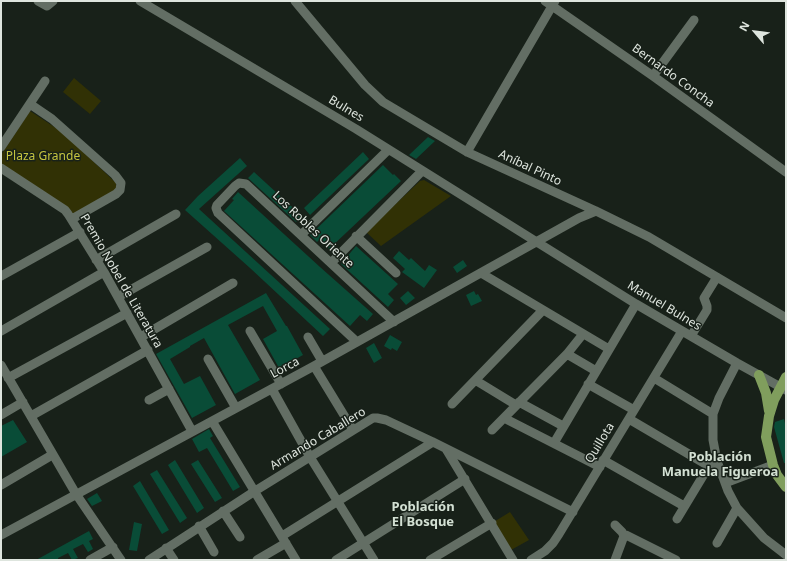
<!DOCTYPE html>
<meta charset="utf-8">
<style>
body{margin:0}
#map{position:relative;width:787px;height:561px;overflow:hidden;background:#182119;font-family:"Noto Sans",sans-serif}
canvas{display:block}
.frame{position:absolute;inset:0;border:2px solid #dee5de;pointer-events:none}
.north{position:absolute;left:735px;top:12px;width:40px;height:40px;-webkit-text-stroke:3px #182119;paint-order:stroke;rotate:298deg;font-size:11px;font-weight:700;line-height:16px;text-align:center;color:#dee5de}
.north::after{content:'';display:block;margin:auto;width:14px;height:18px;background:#dee5de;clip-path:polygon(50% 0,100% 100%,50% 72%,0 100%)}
</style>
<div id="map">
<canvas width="787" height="561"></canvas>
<div class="frame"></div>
<div class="north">N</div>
</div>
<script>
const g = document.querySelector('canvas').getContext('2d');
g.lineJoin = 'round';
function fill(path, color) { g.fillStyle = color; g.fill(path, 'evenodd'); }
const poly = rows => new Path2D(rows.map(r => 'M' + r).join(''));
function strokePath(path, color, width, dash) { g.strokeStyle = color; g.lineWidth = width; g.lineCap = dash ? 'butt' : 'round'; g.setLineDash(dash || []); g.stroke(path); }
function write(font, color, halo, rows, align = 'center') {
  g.font = font + ' "Noto Sans",sans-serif'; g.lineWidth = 3; g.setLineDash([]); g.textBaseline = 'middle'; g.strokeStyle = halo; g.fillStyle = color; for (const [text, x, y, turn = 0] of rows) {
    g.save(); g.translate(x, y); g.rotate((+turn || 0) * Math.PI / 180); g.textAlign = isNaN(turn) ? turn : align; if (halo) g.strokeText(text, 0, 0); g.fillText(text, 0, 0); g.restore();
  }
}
fill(poly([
 [74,78,101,101,90,114,63,92],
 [30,111,62,132,116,183,116,192,71,215,1,164,1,155],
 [424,180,451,196,381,246,366,232,420,181],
 [510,512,529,540,511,550,492,523]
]), '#313105');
fill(poly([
 [428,137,435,141,416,159,409,155],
 [363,152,369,159,310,215,304,208],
 [240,158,247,166,199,209,330,329,323,336,250,268,185,210,198,196],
 [383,165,393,175,394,174,401,181,329,249,320,239,317,242,310,235],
 [254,172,302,216,296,222,248,178],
 [238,192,320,267,373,314,367,321,360,315,350,326,224,211,234,200,232,199],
 [356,246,398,284,388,294,394,300,388,307,341,264],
 [399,251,409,260,411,258,425,271,429,265,437,270,424,288,402,272,405,269,393,258],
 [463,260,467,266,457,273,453,267],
 [408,291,415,298,406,305,400,298],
 [474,291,476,295,478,294,482,301,471,306,466,295],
 [266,293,286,326,287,326,303,355,279,368,263,339,277,331,263,306,228,325,260,380,235,394,204,338,190,346,190,347,170,359,184,384,200,376,216,405,192,418,156,354],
 [390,335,402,342,397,351,392,348,391,350,384,346],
 [374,343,382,358,374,363,366,348],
 [784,419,786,428,786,463,784,463,774,427,775,422],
 [13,420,27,442,1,457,1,426],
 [209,429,213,436,210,438,240,487,233,491,207,448,199,452,192,439],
 [175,460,204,508,197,513,168,465],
 [198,460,222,498,215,502,191,464],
 [157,470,187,518,180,523,150,474],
 [140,481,169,530,162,534,133,486],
 [97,493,102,501,92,506,87,499],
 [134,522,142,524,137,551,129,550],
 [89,531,93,539,89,541,93,549,88,552,83,544,73,549,78,558,72,560,68,553,58,558,58,560,36,560]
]), '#094c37');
strokePath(poly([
 [38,1,47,6,53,1],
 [140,1,356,129,636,304,737,363,786,390],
 [295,1,365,85,383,102,467,152,596,211,649,237,786,318],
 [545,1,653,76,786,172],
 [653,76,694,20],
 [30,104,52,119,115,175,121,183,120,190,116,194,72,219],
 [1,147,45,81],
 [467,152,555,1],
 [1,168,65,210,68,214,104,272,192,431],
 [301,235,388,150],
 [356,236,396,273],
 [96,260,176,214],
 [331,263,422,171],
 [481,273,609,349],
 [1,276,80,232],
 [118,297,207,247],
 [1,331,104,272],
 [250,331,281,384],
 [691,336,707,310,707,306,704,298,717,277],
 [141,337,233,283],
 [308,337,322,361],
 [357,342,218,213,216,208,217,205,235,186,239,183,246,184,394,322],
 [567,354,596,371],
 [208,359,236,408],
 [737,363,719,398,713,414,713,440,717,461,728,491,737,508,764,538,786,555],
 [1,365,76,494,121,560],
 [314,366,353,430],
 [8,378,127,313],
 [654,378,713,414],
 [475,380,516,405],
 [588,384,634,410],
 [272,389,310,457,374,560],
 [149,400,169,389],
 [519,402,563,426],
 [452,404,543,310],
 [1,415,23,402],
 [31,416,148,350],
 [504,418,600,467],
 [629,419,709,466],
 [212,421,296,560],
 [492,430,567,354,583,334],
 [554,443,636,304],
 [446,449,513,560],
 [603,460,684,506],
 [725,483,773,465],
 [1,485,52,455],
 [223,511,240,537],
 [677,519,709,466,713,464],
 [615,525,622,532,624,536,626,535,676,560],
 [199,526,214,552],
 [1,535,314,366,579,218,596,211],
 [282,536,433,442],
 [717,543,737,508],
 [166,548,174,560],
 [90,560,113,547],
 [149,560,255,491,373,418,377,418,386,420,433,442,573,512],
 [257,560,286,543],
 [336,560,465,479],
 [430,560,492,523],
 [531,560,545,551,553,543,559,534,682,331],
 [615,560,624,536]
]), '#636e64', 9);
strokePath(poly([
 [759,375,766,393,769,411],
 [786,377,774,400,769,416,766,437,773,465,777,475,786,487]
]), '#809e5d', 10);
write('12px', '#dee5de', '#182119', [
 ["Bernardo Concha",673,76,36],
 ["Bulnes",346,109,31],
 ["Aníbal Pinto",530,168,25],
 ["Los Robles Oriente",313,230,43],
 ["Premio Nobel de Literatura",121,281,60],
 ["Manuel Bulnes",664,306,31],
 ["Lorca",285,368,-28],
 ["Armando Caballero",318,439,-31],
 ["Quillota",600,443,-59]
]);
write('12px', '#c6c53f', '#182119', [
 ["Plaza Grande",43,157]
]);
write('bold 13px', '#d3e0d3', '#182119', [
 ["Población",720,457],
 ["Manuela Figueroa",720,472],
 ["Población",423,507],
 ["El Bosque",423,522]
]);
</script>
